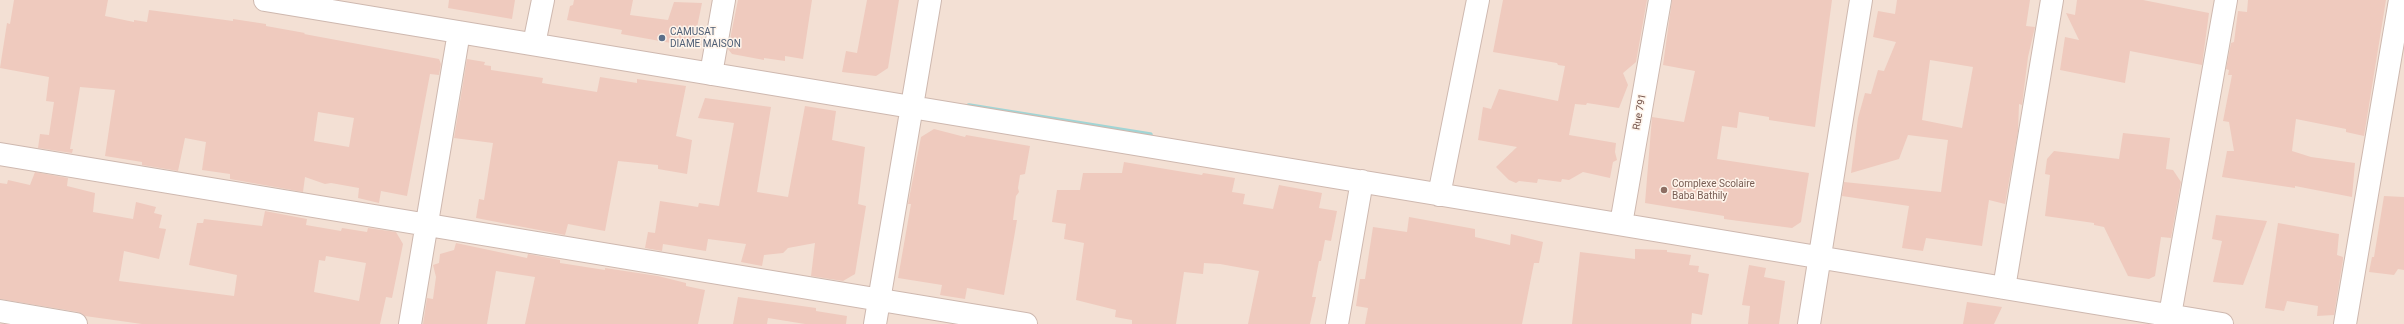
<!DOCTYPE html>
<style>
body{margin:0}
canvas{display:block;background:#fbefe5}
</style>
<canvas width="2404" height="324"></canvas>
<script>
const g = document.querySelector('canvas').getContext('2d');
g.lineJoin = 'round';
function fill(path, color) { g.fillStyle = color; g.fill(path, 'evenodd'); }
const poly = rows => new Path2D(rows.map(r => 'M' + r).join(''));
function strokePath(path, color, width, dash) { g.strokeStyle = color; g.lineWidth = width; g.lineCap = dash ? 'butt' : 'round'; g.setLineDash(dash || []); g.stroke(path); }
function write(font, color, halo, rows, align = 'center') {
  g.font = font + ' Roboto,sans-serif'; g.lineWidth = 3; g.setLineDash([]); g.textBaseline = 'middle'; g.strokeStyle = halo; g.fillStyle = color; for (const [text, x, y, turn = 0] of rows) {
    g.save(); g.translate(x, y); g.rotate((+turn || 0) * Math.PI / 180); g.textAlign = isNaN(turn) ? turn : align; if (halo) g.strokeText(text, 0, 0); g.fillText(text, 0, 0); g.restore();
  }
}
fill(poly([
 [0,0,2404,0,2404,324,0,324]
]), '#f3e0d4');
strokePath(poly([
 [969,106,1150,135]
]), '#a1d5d5', 5.5);
fill(poly([
 [14,0,108,0,105,16,134,22,134,20,147,22,149,10,233,21,233,19,266,24,266,26,305,33,304,34,439,59,441,64,439,75,430,74,407,196,381,191,379,203,358,198,359,188,331,183,325,184,305,177,303,192,230,179,230,174,202,170,206,142,185,138,178,171,142,165,142,162,105,156,115,90,80,87,70,149,73,149,72,153,38,148,40,134,49,135,54,102,46,101,49,77,0,68,7,23,10,24],
 [318,112,354,118,349,147,314,141],
 [449,0,515,0,512,19,448,8],
 [574,0,633,0,630,15,668,20,674,2,702,3,693,47,621,34,622,30,567,20,570,6,573,5],
 [738,0,812,0,803,59,785,56,785,61,764,58,764,60,732,54,728,49],
 [867,0,899,0,888,68,876,76,842,72,846,51,857,53],
 [1503,0,1647,0,1636,62,1623,73,1628,85,1619,108,1587,103,1586,105,1575,104,1569,135,1616,143,1615,152,1617,160,1613,162,1610,178,1583,172,1569,180,1562,179,1561,182,1538,179,1537,183,1519,181,1516,183,1509,180,1496,167,1517,147,1478,140,1483,107,1491,109,1499,89,1558,101,1565,66,1558,65,1557,63,1493,52],
 [1672,0,1832,0,1815,127,1769,120,1769,117,1739,112,1737,128,1722,126,1717,159,1809,173,1801,222,1792,228,1724,219,1724,216,1645,203,1652,117,1684,122,1695,71,1663,65],
 [1897,0,2030,0,2026,26,2035,27,2028,57,2022,105,2019,104,2018,131,2005,204,1989,200,1982,246,1926,238,1923,251,1902,248,1909,206,1842,196,1844,182,1941,192,1948,140,1908,135,1899,159,1851,173,1858,118,1865,93,1871,94,1878,70,1884,71,1896,42,1873,37,1878,11,1895,14],
 [1930,60,1973,67,1962,128,1922,120],
 [2077,0,2143,0,2209,13,2202,65,2130,51,2125,83,2060,70,2065,37,2079,40,2066,13,2075,15],
 [2248,0,2386,0,2364,136,2346,132,2346,129,2296,119,2292,151,2311,157,2355,163,2352,197,2295,186,2295,188,2222,177,2227,151,2234,151,2229,122,2223,121,2232,75,2228,75,2229,70,2226,69,2231,43,2234,42,2238,11,2247,12],
 [467,59,485,62,484,65,491,66,491,70,543,78,542,83,597,92,600,77,637,83,637,79,686,86,676,136,692,140,687,174,658,169,658,165,618,161,605,231,568,224,565,235,476,218,479,199,484,200,493,143,454,138],
 [705,98,771,107,757,192,788,197,805,106,836,111,832,140,865,147,858,204,866,206,855,274,843,281,811,276,815,243,788,248,783,253,764,255,762,266,741,262,746,244,708,239,706,251,663,244,662,251,645,248,648,232,655,233,660,201,698,207,699,203,719,206,734,123,698,118],
 [934,129,965,137,966,135,1030,146,1025,174,1020,175,1018,188,1019,192,1016,196,1013,220,1017,220,1015,232,1004,295,967,288,965,299,940,295,942,285,898,278,911,204,908,204,921,137],
 [2123,133,2170,138,2166,169,2173,170,2181,182,2171,238,2161,237,2155,276,2149,279,2128,276,2104,227,2094,225,2094,223,2045,216,2050,175,2045,174,2047,159,2054,151,2119,159],
 [1124,162,1202,175,1203,173,1235,178,1232,192,1245,194,1243,204,1273,209,1279,185,1322,193,1319,208,1337,211,1331,241,1325,240,1321,261,1319,261,1312,297,1316,297,1310,324,1248,324,1259,271,1220,264,1204,263,1203,274,1184,272,1176,324,1132,324,1132,320,1115,317,1116,310,1076,300,1084,243,1064,239,1066,224,1052,222,1057,190,1080,190,1083,173,1122,173],
 [35,172,68,178,67,186,95,193,93,212,133,219,136,202,156,207,154,213,162,215,159,228,166,229,159,259,124,251,119,281,234,296,237,275,189,265,197,223,203,223,204,219,262,226,265,211,307,219,306,225,341,231,342,228,367,232,368,228,396,232,403,244,392,298,386,297,380,324,142,324,85,316,78,312,0,299,0,183,7,184,8,180,30,185],
 [326,256,366,263,359,301,314,292,319,260,325,261],
 [2384,196,2404,197,2404,270,2398,269,2394,275,2369,272,2372,257,2374,257],
 [2216,215,2267,221,2243,285,2213,282,2222,241,2212,239],
 [1409,217,1475,229,1475,237,1510,245,1511,234,1543,242,1539,263,1534,263,1522,324,1365,324,1368,308,1356,306,1360,279,1365,279,1373,227,1407,232],
 [2278,223,2339,234,2337,255,2343,257,2343,260,2334,315,2317,316,2318,306,2287,301,2284,311,2265,308],
 [456,243,527,258,528,254,560,260,560,263,605,270,605,268,658,276,686,283,686,286,705,290,698,324,525,324,535,277,496,271,487,324,423,324,427,298,433,299,436,277,433,265,439,263,440,254,454,250],
 [1635,249,1667,250,1667,252,1691,255,1689,265,1699,266,1698,272,1709,274,1702,315,1692,313,1691,324,1572,324,1580,252,1635,259],
 [1749,265,1766,268,1764,277,1785,281,1779,324,1748,324,1750,306,1742,305],
 [738,297,816,308,816,311,847,316,846,324,805,324,768,318,767,324,733,324],
 [1967,302,2002,307,1994,324,1963,324]
]), '#efcabe');
const minor = poly([
 [265,0,2222,324],
 [534,44,543,0],
 [711,74,724,0],
 [0,154,1026,324],
 [1439,195,1478,0],
 [1621,224,1660,0],
 [2004,288,2052,0],
 [0,311,76,324],
 [2170,315,2226,0],
 [410,324,459,32],
 [875,324,930,0],
 [1337,324,1362,181],
 [1809,324,1861,0],
 [2345,324,2400,0]
]);
strokePath(minor, '#ceb8af', 24);
strokePath(minor, '#fff', 22);
for (const [x, y, r, color] of [
 [662,38,4,"#5c6f8a"],
 [1664,190,4,"#8d6e63"]
]) { const dot = new Path2D(); dot.arc(x, y, r, 0, 2 * Math.PI); g.fillStyle = color; g.fill(dot); strokePath(dot, '#fef4eb', 1.5); }
write('10px', '#4e5e75', '#fef4eb', [
 ["CAMUSAT",670,32],
 ["DIAME MAISON",670,44]
], 'left');
write('10px', '#73534b', '#fef4eb', [
 ["Rue 791",1640,112,-80]
]);
write('10px', '#785e54', '#fef4eb', [
 ["Complexe Scolaire",1672,184],
 ["Baba Bathily",1672,196]
], 'left');
</script>
